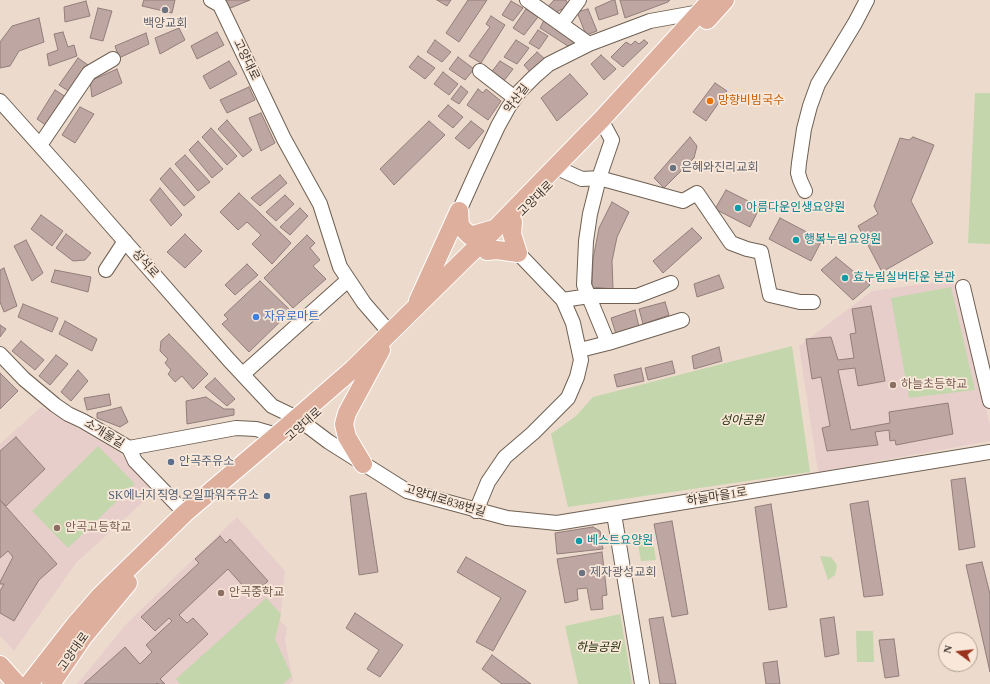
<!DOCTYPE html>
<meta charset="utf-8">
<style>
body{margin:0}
#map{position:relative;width:990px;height:684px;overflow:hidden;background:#ecdbcc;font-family:"Times New Roman",serif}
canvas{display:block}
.north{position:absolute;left:938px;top:632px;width:40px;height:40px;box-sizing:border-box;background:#f9e8d9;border:1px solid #ada195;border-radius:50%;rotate:285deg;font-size:11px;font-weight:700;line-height:16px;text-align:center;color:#3c3630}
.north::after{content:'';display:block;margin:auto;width:14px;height:18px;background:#9b321e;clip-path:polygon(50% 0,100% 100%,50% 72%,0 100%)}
</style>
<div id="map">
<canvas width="990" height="684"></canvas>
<div class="north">N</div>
</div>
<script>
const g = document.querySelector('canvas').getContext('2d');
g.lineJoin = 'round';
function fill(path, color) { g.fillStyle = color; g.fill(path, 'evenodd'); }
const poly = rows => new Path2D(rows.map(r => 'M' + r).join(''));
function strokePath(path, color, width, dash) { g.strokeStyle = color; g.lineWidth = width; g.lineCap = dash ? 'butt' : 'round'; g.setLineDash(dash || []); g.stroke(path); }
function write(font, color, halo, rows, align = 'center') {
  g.font = font + ' "Times New Roman","Noto Sans KR",serif'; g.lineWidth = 3.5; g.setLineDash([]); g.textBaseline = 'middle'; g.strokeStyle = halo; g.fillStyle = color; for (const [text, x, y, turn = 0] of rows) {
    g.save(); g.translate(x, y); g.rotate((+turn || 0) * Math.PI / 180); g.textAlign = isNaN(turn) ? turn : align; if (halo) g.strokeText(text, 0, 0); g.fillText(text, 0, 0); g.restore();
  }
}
fill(poly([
 [953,280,990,424,990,441,818,472,799,346,872,291],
 [41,407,119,452,153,493,76,563,14,651,0,636,0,444],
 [237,517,285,571,280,621,287,627,285,640,293,681,289,684,77,684,128,622]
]), '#e8cecb');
fill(poly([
 [975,93,990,93,990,244,968,243],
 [951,287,975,390,909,398,891,298],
 [792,346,810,472,568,507,551,434,576,416,593,397],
 [98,446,135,484,68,548,32,511],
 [652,536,656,560,641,561,637,539],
 [820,556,831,557,837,565,835,575,828,580],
 [266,598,281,614,275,639,292,676,283,684,180,684,176,679],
 [620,614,632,684,578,684,565,626],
 [856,631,873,631,874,662,857,662]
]), '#c4d6ac');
const building = poly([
 [144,0,175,0,172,13,142,6,144,0],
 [226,0,250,0,228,9,226,0],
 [437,0,451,0,447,6,437,0],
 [468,0,487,0,459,42,446,33,468,0],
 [554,0,566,0,569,6,554,13,546,9,554,0],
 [613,0,615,0,618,14,599,20,595,8,613,0],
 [620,0,670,0,668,2,625,18,620,0],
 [86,1,90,16,65,22,64,7,86,1],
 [511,1,523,8,513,21,502,15,511,1],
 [98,8,112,11,103,41,90,38,98,8],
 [526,9,538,17,524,35,513,28,526,9],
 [588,9,597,31,586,35,577,12,588,9],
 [491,16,505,25,481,63,469,56,490,27,486,24,491,16],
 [39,18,44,42,19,51,10,66,0,68,0,42,12,26,39,18],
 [544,20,579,43,571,48,540,28,544,20],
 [179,28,185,40,160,54,155,38,179,28],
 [538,30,548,36,539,49,529,43,538,30],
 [63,32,68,47,74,45,77,56,49,66,47,54,58,50,54,34,63,32],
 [217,32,224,45,197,59,191,46,217,32],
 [146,33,149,44,119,58,115,46,146,33],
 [435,40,451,52,442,62,427,52,435,40],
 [516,40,529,48,517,64,504,57,516,40],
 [644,40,648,43,623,67,611,57,626,42,631,45,635,41,639,44,644,40],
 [537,52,546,60,531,73,524,65,537,52],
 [601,55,616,69,604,80,591,64,601,55],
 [418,56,435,68,425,79,409,67,418,56],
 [458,57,474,69,465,80,449,69,458,57],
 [78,58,88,65,70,92,59,85,78,58],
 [229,61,237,74,210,89,203,76,229,61],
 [500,61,513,69,503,82,490,74,500,61],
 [117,69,122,83,92,97,90,81,117,69],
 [443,72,458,84,449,95,434,84,443,72],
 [570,74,588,94,557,121,541,98,570,74],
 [715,83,727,91,706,121,693,112,715,83],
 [461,86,468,92,459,104,451,99,461,86],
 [249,87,255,100,227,113,220,100,249,87],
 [478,89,483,93,486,89,501,101,488,120,467,105,478,89],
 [55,90,66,97,47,126,37,119,55,90],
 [448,105,463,117,453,128,438,116,448,105],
 [80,107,94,114,75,143,62,135,80,107],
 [261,113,275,143,261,151,249,118,261,113],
 [227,120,252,150,243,157,218,129,227,120],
 [429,121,445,135,394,185,380,169,429,121],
 [471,121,484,131,469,149,455,138,471,121],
 [211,128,237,156,227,165,202,137,211,128],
 [690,137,697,146,694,158,664,188,654,178,690,137],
 [913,137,934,145,911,201,933,243,882,272,858,226,878,214,874,206,900,138,909,140,913,137],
 [198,141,223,169,212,178,189,150,198,141],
 [185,155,210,182,198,191,175,164,185,155],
 [170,168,195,197,184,206,160,179,170,168],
 [280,175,287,183,260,206,251,198,280,175],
 [160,188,182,215,171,226,150,200,160,188],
 [726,190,760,207,750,227,715,209,726,190],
 [239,193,291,243,272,264,252,244,261,235,247,222,238,230,220,212,239,193],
 [285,195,294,204,276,221,266,212,285,195],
 [612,202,629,212,617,237,612,261,613,289,592,287,593,259,599,228,612,202],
 [300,208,308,216,290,235,280,227,300,208],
 [41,215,63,231,52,246,31,229,41,215],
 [780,218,822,240,811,261,769,239,780,218],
 [692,228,702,238,663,273,653,261,692,228],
 [66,234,91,253,85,260,73,261,56,248,66,234],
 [185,234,202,251,185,268,167,252,185,234],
 [307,235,315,243,310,248,320,260,313,266,326,279,293,308,264,278,307,235],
 [26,240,43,273,32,281,14,246,26,240],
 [836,257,870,285,853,300,821,270,836,257],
 [247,264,258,275,235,295,225,285,247,264],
 [4,268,17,306,4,312,0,302,0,270,4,268],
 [55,270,91,277,88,292,51,282,55,270],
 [719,275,724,288,697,297,694,284,719,275],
 [260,281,291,311,249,352,222,324,228,319,224,315,260,281],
 [665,302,669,315,643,324,639,309,665,302],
 [23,304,58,318,52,332,18,317,23,304],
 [871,306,885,381,858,386,855,368,838,370,851,430,890,423,889,412,948,403,953,434,896,445,895,440,890,441,889,430,875,432,878,445,827,451,822,428,830,426,821,377,812,379,806,339,831,337,838,360,854,358,850,334,856,333,852,309,871,306],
 [635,310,639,327,616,334,611,318,635,310],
 [65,321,97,339,92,351,59,334,65,321],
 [0,325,6,329,0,337,0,325],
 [169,334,208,374,193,389,182,376,175,382,168,374,171,370,165,363,168,359,160,351,161,341,169,334],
 [21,341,44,360,35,370,12,351,21,341],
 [719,347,722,361,694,369,692,356,719,347],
 [56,355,68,364,50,385,39,376,56,355],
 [672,361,675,373,648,380,645,368,672,361],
 [641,368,644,381,617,387,614,375,641,368],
 [78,370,88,381,71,401,61,392,78,370],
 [0,373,18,391,0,409,0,373],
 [215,378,235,399,227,406,205,387,215,378],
 [109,394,111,405,87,410,84,398,109,394],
 [206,397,224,409,234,409,234,415,187,424,186,401,206,397],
 [121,407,128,422,120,427,97,418,97,413,121,407],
 [16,437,45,469,6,506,0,500,0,451,16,437],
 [965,478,975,547,959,550,951,480,965,478],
 [366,493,378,572,359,575,350,496,366,493],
 [0,500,57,564,39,580,14,621,0,613,0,591,4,584,0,584,0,582,13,557,8,551,0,558,0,500],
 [868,501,883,595,864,597,850,504,868,501],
 [771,504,787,607,769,610,755,507,771,504],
 [672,521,688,614,672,617,654,524,672,521],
 [593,527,600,531,603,549,557,554,555,533,593,527],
 [220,536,226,543,230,539,268,581,252,596,228,569,179,615,187,623,193,618,208,634,160,679,165,684,158,684,157,683,156,684,84,684,125,647,140,664,152,652,146,645,172,621,169,618,155,631,141,617,199,563,195,559,220,536],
 [602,552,607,595,602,596,603,609,591,610,587,588,577,589,578,600,565,603,557,559,602,552],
 [466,557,526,591,493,651,476,642,501,598,457,572,466,557],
 [982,562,990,594,990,672,966,565,982,562],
 [355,613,403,645,380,677,367,669,379,650,346,628,355,613],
 [663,617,676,684,660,684,649,619,663,617],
 [834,617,839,654,825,657,820,619,834,617],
 [894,639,899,676,885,678,879,640,894,639],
 [492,655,531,684,502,684,482,669,492,655],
 [777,661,780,684,766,684,763,663,777,661]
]);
fill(building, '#bea7a3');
strokePath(building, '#937d7a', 1);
const minor = poly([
 [211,0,220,5,284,139,320,204,340,267,364,303,390,333],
 [561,24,579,0],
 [589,44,650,21,700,12,704,12],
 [480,71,515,98],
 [0,101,78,188,229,360,272,406,297,418,329,442,407,491,507,518,557,523,990,452],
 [605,127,612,140,599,178,590,214,586,241,584,285,608,343,682,320],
 [40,145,89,73,113,59],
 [564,171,582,179,599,178,683,201,697,193,731,243,747,249,761,252,770,295,800,302,813,302],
 [805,191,800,180,798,173,799,163,804,129,810,106,818,84,855,23,867,0],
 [459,211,477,171,498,126,508,108,520,91,534,77,549,64,589,44,527,0],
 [106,270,125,241],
 [963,287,990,401],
 [563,300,589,296,637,296,671,283],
 [580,350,608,343],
 [0,354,24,379,55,405,68,414,83,421,129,448,236,428,256,429,277,435],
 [243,374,348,280],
 [129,448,135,461,185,513],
 [476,511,488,482,505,457,533,433,568,398,577,377,581,360,573,323,563,300,518,253],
 [614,514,642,684]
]);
const major = poly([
 [707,20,725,0],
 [459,211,460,226,470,236,494,229],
 [487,251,497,250,518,253,512,234,513,222],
 [418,301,459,211],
 [363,464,347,437,344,424,347,413,381,350],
 [0,665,17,684],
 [29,684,74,626,100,596,185,513,284,429,353,369,495,229,601,120,711,0],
 [51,684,84,636,123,589,128,583]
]);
strokePath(minor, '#6f6053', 16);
strokePath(major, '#fff', 20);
strokePath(minor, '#fff', 14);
strokePath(major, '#dfaf9d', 18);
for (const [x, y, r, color] of [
 [165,10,4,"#6b7280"],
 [710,101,4,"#e8710a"],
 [673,168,4,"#6b7280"],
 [738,208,4,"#0f9aa8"],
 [796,240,4,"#0f9aa8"],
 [845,278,4,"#0f9aa8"],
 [256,317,4,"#3f7fe0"],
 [893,385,4,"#8d6e63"],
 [171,462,4,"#5c6f8a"],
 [267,496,4,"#5c6f8a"],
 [57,528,4,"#8d6e63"],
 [579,541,4,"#0f9aa8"],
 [582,573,4,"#6b7280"],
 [221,593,4,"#8d6e63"]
]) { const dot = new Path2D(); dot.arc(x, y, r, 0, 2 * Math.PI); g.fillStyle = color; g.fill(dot); strokePath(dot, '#f9e8d9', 1.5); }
write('12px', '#5b616d', '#f9e8d9', [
 ["백양교회",165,24,"center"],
 ["은혜와진리교회",681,168],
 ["제자광성교회",590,573]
], 'left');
write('12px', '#3c3630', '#f9e8d9', [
 ["고양대로",246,60,64],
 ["약산길",517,99,-53],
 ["고양대로",536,199,-45],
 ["성석로",145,264,48],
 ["고양대로",304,425,-42],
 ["소개울길",104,434,31],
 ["하늘마을1로",717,497,-9],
 ["고양대로838번길",445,501,17],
 ["고양대로",74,652,-55]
]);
write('12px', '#c56008', '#f9e8d9', [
 ["망향비빔국수",718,101]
], 'left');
write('12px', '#0d838f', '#f9e8d9', [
 ["아름다운인생요양원",746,208],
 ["행복누림요양원",804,240],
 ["효누림실버타운 본관",853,278],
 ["베스트요양원",587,541]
], 'left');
write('12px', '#366cbe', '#f9e8d9', [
 ["자유로마트",264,317]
], 'left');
write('12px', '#785e54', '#f9e8d9', [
 ["하늘초등학교",901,385],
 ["안곡고등학교",65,528],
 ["안곡중학교",229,593]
], 'left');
write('italic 12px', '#223009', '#f9e8d9', [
 ["성아공원",742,421],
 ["하늘공원",598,648]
]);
write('12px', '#4e5e75', '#f9e8d9', [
 ["안곡주유소",179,462],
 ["SK에너지직영 오일파워주유소",259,496,"right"]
], 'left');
</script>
